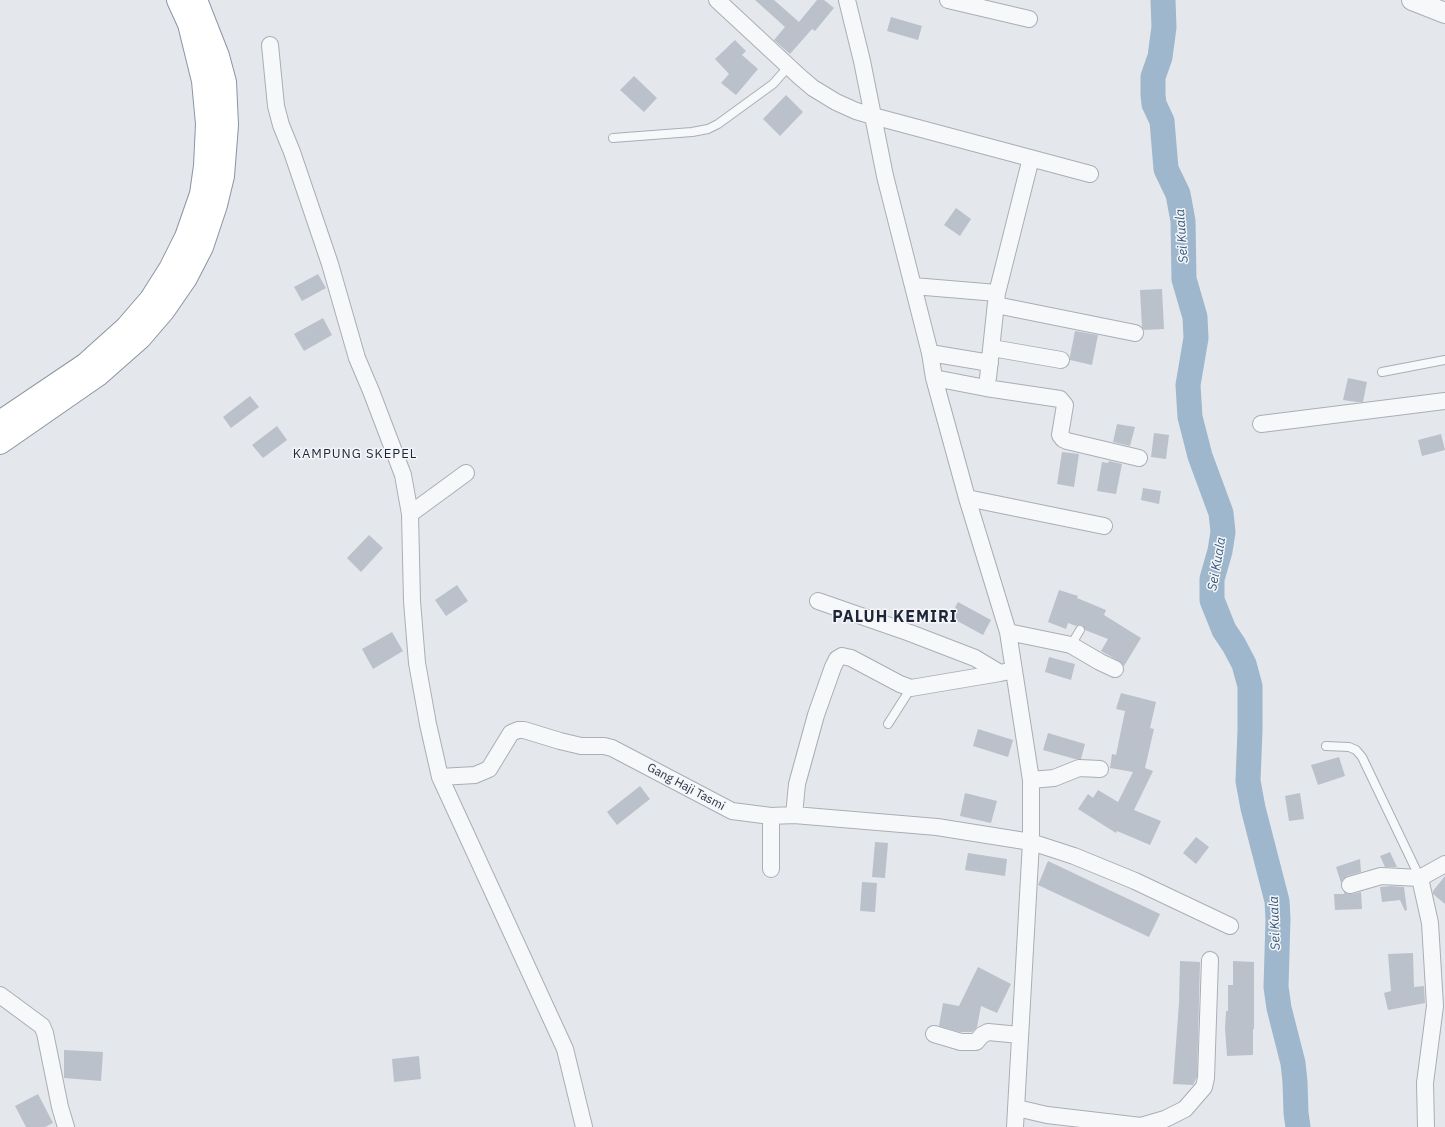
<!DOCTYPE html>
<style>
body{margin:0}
canvas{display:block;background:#e4e7ec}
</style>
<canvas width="1445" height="1127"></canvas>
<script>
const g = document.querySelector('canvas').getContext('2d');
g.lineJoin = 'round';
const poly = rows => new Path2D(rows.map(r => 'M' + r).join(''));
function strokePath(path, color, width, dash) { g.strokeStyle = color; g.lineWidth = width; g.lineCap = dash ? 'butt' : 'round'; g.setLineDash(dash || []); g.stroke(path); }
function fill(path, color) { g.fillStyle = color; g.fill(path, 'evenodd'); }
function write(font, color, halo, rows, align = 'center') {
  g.font = font + ' "IBM Plex Sans",sans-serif'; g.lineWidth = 3; g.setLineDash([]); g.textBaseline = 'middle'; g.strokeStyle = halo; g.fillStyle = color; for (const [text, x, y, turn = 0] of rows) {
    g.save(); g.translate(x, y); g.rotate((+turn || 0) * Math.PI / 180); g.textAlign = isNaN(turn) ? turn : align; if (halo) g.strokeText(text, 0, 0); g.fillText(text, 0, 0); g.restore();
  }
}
strokePath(poly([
 [1163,0,1164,27,1160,57,1153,77,1153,95,1154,104,1162,121,1166,169,1178,194,1183,221,1184,279,1195,317,1196,338,1188,385,1190,417,1200,456,1221,513,1223,532,1220,551,1212,579,1212,600,1224,630,1234,645,1244,664,1250,686,1250,730,1248,781,1253,808,1277,901,1278,919,1276,987,1279,1008,1293,1063,1295,1082,1296,1113,1298,1127]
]), '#9eb7cc', 25);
fill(poly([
 [755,0,774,0,799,22,817,0,824,0,834,8,815,31,812,29,790,54,774,40,785,27],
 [891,17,922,26,918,40,887,31],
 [735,40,746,51,742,55,758,69,736,95,721,83,729,74,715,59],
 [634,76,657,98,644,112,620,90],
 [786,95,803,112,780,136,763,119],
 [956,208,971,219,960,236,944,225],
 [318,274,326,288,302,301,294,287],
 [1162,289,1164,329,1144,330,1142,328,1140,290],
 [323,318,332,335,304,351,294,334],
 [1075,331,1098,335,1092,365,1070,360,1070,356],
 [1348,378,1367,382,1363,402,1357,402,1343,400],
 [250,396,259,407,231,428,223,417],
 [1117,424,1135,427,1130,446,1113,442],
 [277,426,287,440,263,458,252,445],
 [1154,433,1169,435,1166,459,1151,457],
 [1441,434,1445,450,1422,456,1418,440],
 [1062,452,1079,454,1074,487,1057,484],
 [1109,461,1122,464,1116,494,1097,491,1102,462,1108,463],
 [1143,488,1161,491,1159,504,1141,500],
 [369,535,383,548,361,572,347,558],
 [457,585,468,601,446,616,435,600],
 [1059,590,1078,596,1077,598,1106,610,1104,615,1141,638,1124,666,1119,661,1101,651,1108,639,1085,630,1082,625,1080,625,1076,626,1068,623,1066,629,1048,622],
 [958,602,991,620,983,635,950,617],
 [392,632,403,651,373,669,362,649],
 [1049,657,1075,664,1071,680,1045,672],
 [1121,693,1156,702,1150,728,1154,729,1145,768,1153,771,1134,810,1161,821,1150,845,1117,831,1116,833,1078,809,1088,794,1093,798,1098,790,1118,802,1133,772,1110,768,1112,754,1116,755,1125,711,1116,709],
 [978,729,1013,740,1008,757,973,746],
 [1048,733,1085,744,1081,759,1075,759,1043,750],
 [1339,757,1345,776,1318,785,1311,765],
 [640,786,650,799,617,825,607,812],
 [965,793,997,801,991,823,960,816],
 [1300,793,1304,819,1289,821,1285,796],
 [1196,837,1209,847,1196,864,1183,853],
 [875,842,888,843,885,878,872,877],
 [1390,852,1397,867,1385,867,1380,856],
 [968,853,1007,859,1005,876,965,870],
 [1360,859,1361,872,1347,876,1343,879,1341,883,1336,867],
 [1048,861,1160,914,1149,937,1038,885],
 [1445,876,1445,904,1433,894,1433,891],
 [862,882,877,883,875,912,860,911],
 [1391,886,1404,887,1407,910,1405,911,1400,900,1382,902,1380,887],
 [1344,892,1348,894,1352,894,1361,892,1362,909,1335,910,1334,894,1344,894],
 [1413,953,1414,987,1424,986,1425,1003,1388,1010,1384,993,1391,991,1388,954],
 [1180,961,1200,962,1197,1077,1193,1085,1173,1084,1179,1003],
 [1233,961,1254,962,1254,1029,1253,1029,1253,1055,1227,1056,1225,1028,1226,1011,1228,1011,1228,985,1233,985],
 [978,967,1011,984,997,1013,981,1006,977,1027,972,1032,960,1032,939,1026,943,1003,959,1006],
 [64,1050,103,1052,101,1081,64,1078],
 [419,1056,421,1079,394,1082,392,1059],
 [38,1094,53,1123,45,1127,26,1127,15,1106]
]), '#bbc1ca');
const service = poly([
 [613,138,692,132,708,129,718,124,773,84,789,66],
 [1382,372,1445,360],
 [1071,645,1080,630],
 [888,724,911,688],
 [1326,746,1349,747,1356,750,1362,757,1420,878]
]);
const minor = poly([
 [717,0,800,77,813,88,836,102,856,111,873,116,1090,174],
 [847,0,862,61,885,176,930,353,934,378,967,498,1008,632,1031,780,1031,842,1015,1127],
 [948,0,1029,19],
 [270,45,276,106,281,125,292,152,330,264,357,358,371,391,403,475,410,514,412,601,417,663,428,724,440,777,565,1049,584,1127],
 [913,286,997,293],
 [996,305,1135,333],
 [992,348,1061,360],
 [930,353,990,363],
 [934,378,986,388,1060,399,1065,405,1060,435,1063,439,1067,441,1139,458],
 [988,378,997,293,1031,158],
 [1261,424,1445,401],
 [967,498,1104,526],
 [410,514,466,473],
 [818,601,910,633,975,658,1000,673],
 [1008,632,1071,645,1100,662,1115,669],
 [440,777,475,775,489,769,511,733,518,730,524,730,560,741,581,746,604,746,612,748,732,811,771,816,794,815,937,827,1031,842,1074,856,1135,881,1230,926],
 [1031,780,1054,778,1079,768,1100,769],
 [794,815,797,784,816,715,833,667,837,659,842,656,851,658,900,684,911,688,1000,673,1014,670],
 [771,816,771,869],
 [1420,878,1430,923,1435,1006,1425,1083,1426,1127],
 [1350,885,1381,876,1420,878,1445,864],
 [0,995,42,1026,45,1033,60,1107,66,1127],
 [934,1034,961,1042,976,1042,982,1035,988,1032,1020,1035],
 [1017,1108,1047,1115,1141,1126,1165,1119,1185,1109,1204,1087,1206,1078,1210,960]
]);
const tertiary = poly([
 [1412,0,1445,13]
]);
const motorway = poly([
 [0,422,86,364,126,328,151,299,170,269,186,237,201,194,205,166,207,124,203,81,189,24,178,0],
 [0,443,98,375,140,338,164,310,186,278,202,247,216,205,223,176,227,125,225,82,218,56,196,0]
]);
strokePath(service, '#a9aeb7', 10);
strokePath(minor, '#a9aeb7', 18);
strokePath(tertiary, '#a9aeb7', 22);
strokePath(motorway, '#8a95a3', 24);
strokePath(service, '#f7f8fa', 8);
strokePath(minor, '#f7f8fa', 16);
strokePath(tertiary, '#f7f8fa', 20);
strokePath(motorway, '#fff', 22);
write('12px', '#2b3545', '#f4f6f9', [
 ["Gang Haji Tasmi",686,787,28]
]);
write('italic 13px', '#33567a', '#f4f6f9', [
 ["Sei Kuala",1182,236,-94],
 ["Sei Kuala",1217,564,-80],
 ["Sei Kuala",1275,923,-92]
]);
g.letterSpacing = '1px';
write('13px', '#1d2636', '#f4f6f9', [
 ["KAMPUNG SKEPEL",355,454]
]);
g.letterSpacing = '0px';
g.letterSpacing = '1px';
write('bold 16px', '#1d2636', '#f4f6f9', [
 ["PALUH KEMIRI",895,617]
]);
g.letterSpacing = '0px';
</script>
